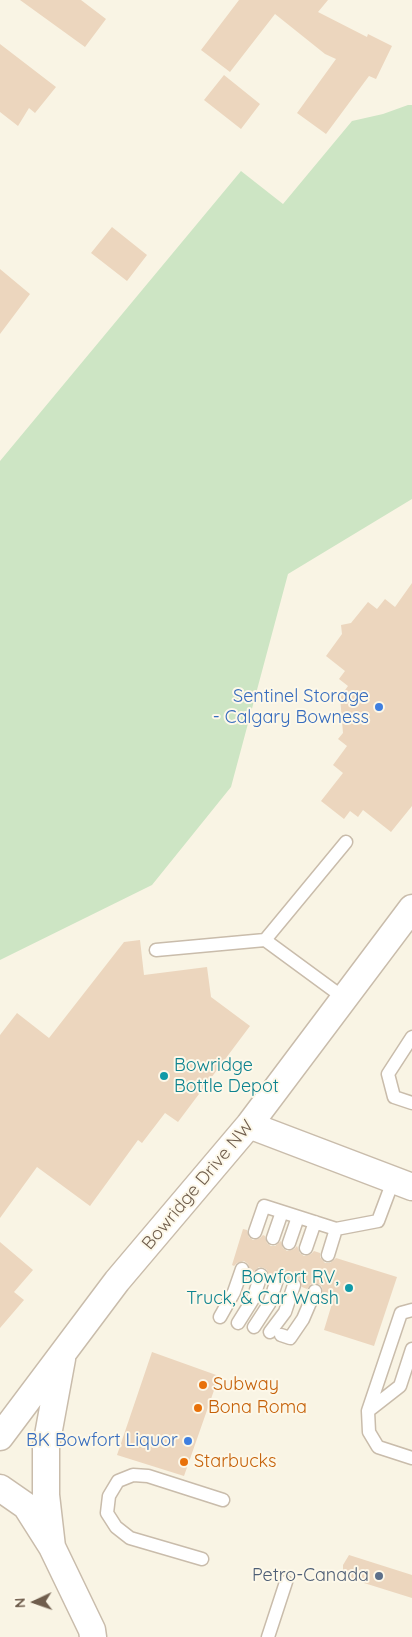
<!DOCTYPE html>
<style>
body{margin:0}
#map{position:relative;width:412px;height:1637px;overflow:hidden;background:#f9f4e4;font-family:Quicksand,sans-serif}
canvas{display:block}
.north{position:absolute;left:10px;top:1577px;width:50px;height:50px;-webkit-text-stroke:4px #fdf8e9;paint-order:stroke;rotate:267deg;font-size:14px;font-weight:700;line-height:20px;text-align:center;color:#6f5d4c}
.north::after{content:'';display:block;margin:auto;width:18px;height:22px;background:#6f5d4c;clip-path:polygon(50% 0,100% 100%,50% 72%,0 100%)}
</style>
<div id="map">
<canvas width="412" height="1637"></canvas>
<div class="north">N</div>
</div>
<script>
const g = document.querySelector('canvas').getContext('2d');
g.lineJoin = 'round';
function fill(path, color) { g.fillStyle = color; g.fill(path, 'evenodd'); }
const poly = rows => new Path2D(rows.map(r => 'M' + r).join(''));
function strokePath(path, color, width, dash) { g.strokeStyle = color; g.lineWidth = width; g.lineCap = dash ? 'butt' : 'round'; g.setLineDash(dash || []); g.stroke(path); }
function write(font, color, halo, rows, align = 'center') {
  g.font = font + ' Quicksand,sans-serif'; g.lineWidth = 4; g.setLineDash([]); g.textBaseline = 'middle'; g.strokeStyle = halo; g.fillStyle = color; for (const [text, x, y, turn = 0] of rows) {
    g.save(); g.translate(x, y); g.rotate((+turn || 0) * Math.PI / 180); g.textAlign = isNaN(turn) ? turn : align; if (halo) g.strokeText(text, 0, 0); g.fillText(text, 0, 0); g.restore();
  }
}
fill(poly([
 [408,105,412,105,412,499,288,574,231,787,152,885,0,960,0,461,241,171,283,204,352,121,383,114]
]), '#cde5c4');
fill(poly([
 [20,0,81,0,106,19,85,47],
 [239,0,328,0,318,12,367,37,368,34,392,46,376,79,369,76,326,134,297,113,336,59,325,54,275,14,230,72,201,50],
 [0,44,56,87,35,113,29,108,18,126,0,112],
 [224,75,260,104,241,129,204,100],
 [112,227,147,255,127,281,91,253],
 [0,269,30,294,0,334],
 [412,583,412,806,391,832,363,810,358,817,350,811,344,819,321,801,343,773,333,765,347,746,338,739,343,733,340,697,348,686,339,679,345,671,326,656,342,634,341,625,351,623,368,602,377,609,385,599,395,607],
 [140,940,144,975,207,967,211,997,250,1026,178,1122,165,1113,142,1143,138,1140,90,1206,37,1167,0,1218,0,1035,17,1013,49,1038,124,942],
 [243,1229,247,1230,249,1237,253,1240,260,1238,263,1235,265,1236,267,1243,271,1246,275,1246,281,1241,283,1248,287,1251,294,1249,297,1246,300,1253,304,1256,311,1254,314,1251,320,1253,320,1257,325,1263,330,1263,336,1258,397,1277,374,1346,324,1330,334,1297,323,1294,322,1287,319,1284,311,1284,307,1289,302,1287,300,1280,296,1277,289,1279,286,1283,283,1275,279,1272,272,1274,269,1277,267,1270,264,1268,259,1267,253,1272,250,1271,248,1264,244,1261,237,1263,234,1266,232,1265],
 [0,1242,33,1270,14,1292,24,1300,0,1328],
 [152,1352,219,1376,184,1476,117,1455],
 [349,1555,412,1575,412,1598,348,1578,343,1572,343,1565]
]), '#ecd6be');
const lane = poly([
 [156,950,265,940],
 [344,998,265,940,346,842],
 [412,1037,388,1074,394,1097,412,1103],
 [255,1232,264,1206,336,1229,378,1221,393,1181],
 [273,1238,282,1212],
 [289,1243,298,1217],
 [306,1248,315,1222],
 [328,1255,336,1229],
 [412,1310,401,1313,368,1411,369,1432,378,1447,412,1458],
 [220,1317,234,1292,242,1269],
 [238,1323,253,1299,261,1275],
 [254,1327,269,1304,277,1280],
 [270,1332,285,1312,294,1285],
 [281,1335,290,1338,303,1319,315,1291],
 [368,1411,400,1386,412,1349],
 [202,1559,130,1538,116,1527,107,1513,109,1496,118,1481,133,1475,148,1476,223,1500],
 [268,1637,286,1582]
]);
const street = poly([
 [249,1125,412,1187],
 [0,1437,117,1281,249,1125,412,908],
 [0,1488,26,1506,52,1547,92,1630,93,1637],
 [52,1547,46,1495,46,1446,62,1359]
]);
strokePath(lane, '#c9bcab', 15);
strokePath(street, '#c9bcab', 29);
strokePath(lane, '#fff', 12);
strokePath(street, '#fff', 26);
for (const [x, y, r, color] of [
 [379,707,5,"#3f7fe0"],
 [164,1076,5,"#0f9aa8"],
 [349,1288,5,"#0f9aa8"],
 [203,1385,5,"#e8710a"],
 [198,1408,5,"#e8710a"],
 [188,1441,5,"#3f7fe0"],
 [184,1462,5,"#e8710a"],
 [379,1576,5,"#5c6f8a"]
]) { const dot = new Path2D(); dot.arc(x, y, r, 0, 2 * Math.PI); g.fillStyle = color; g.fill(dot); strokePath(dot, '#fdf8e9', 2); }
write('18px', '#366cbe', '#fdf8e9', [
 ["Sentinel Storage",369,697],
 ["- Calgary Bowness",369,718],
 ["BK Bowfort Liquor",178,1441]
], 'right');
write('18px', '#0d838f', '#fdf8e9', [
 ["Bowridge",174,1066],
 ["Bottle Depot",174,1087],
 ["Bowfort RV,",339,1278,"right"],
 ["Truck, & Car Wash",339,1299,"right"]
], 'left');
write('18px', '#6f5d4c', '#fdf8e9', [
 ["Bowridge Drive NW",198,1185,-50]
]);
write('18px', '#c56008', '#fdf8e9', [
 ["Subway",213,1385],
 ["Bona Roma",208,1408],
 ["Starbucks",194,1462]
], 'left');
write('18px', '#4e5e75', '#fdf8e9', [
 ["Petro-Canada",369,1576]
], 'right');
</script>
